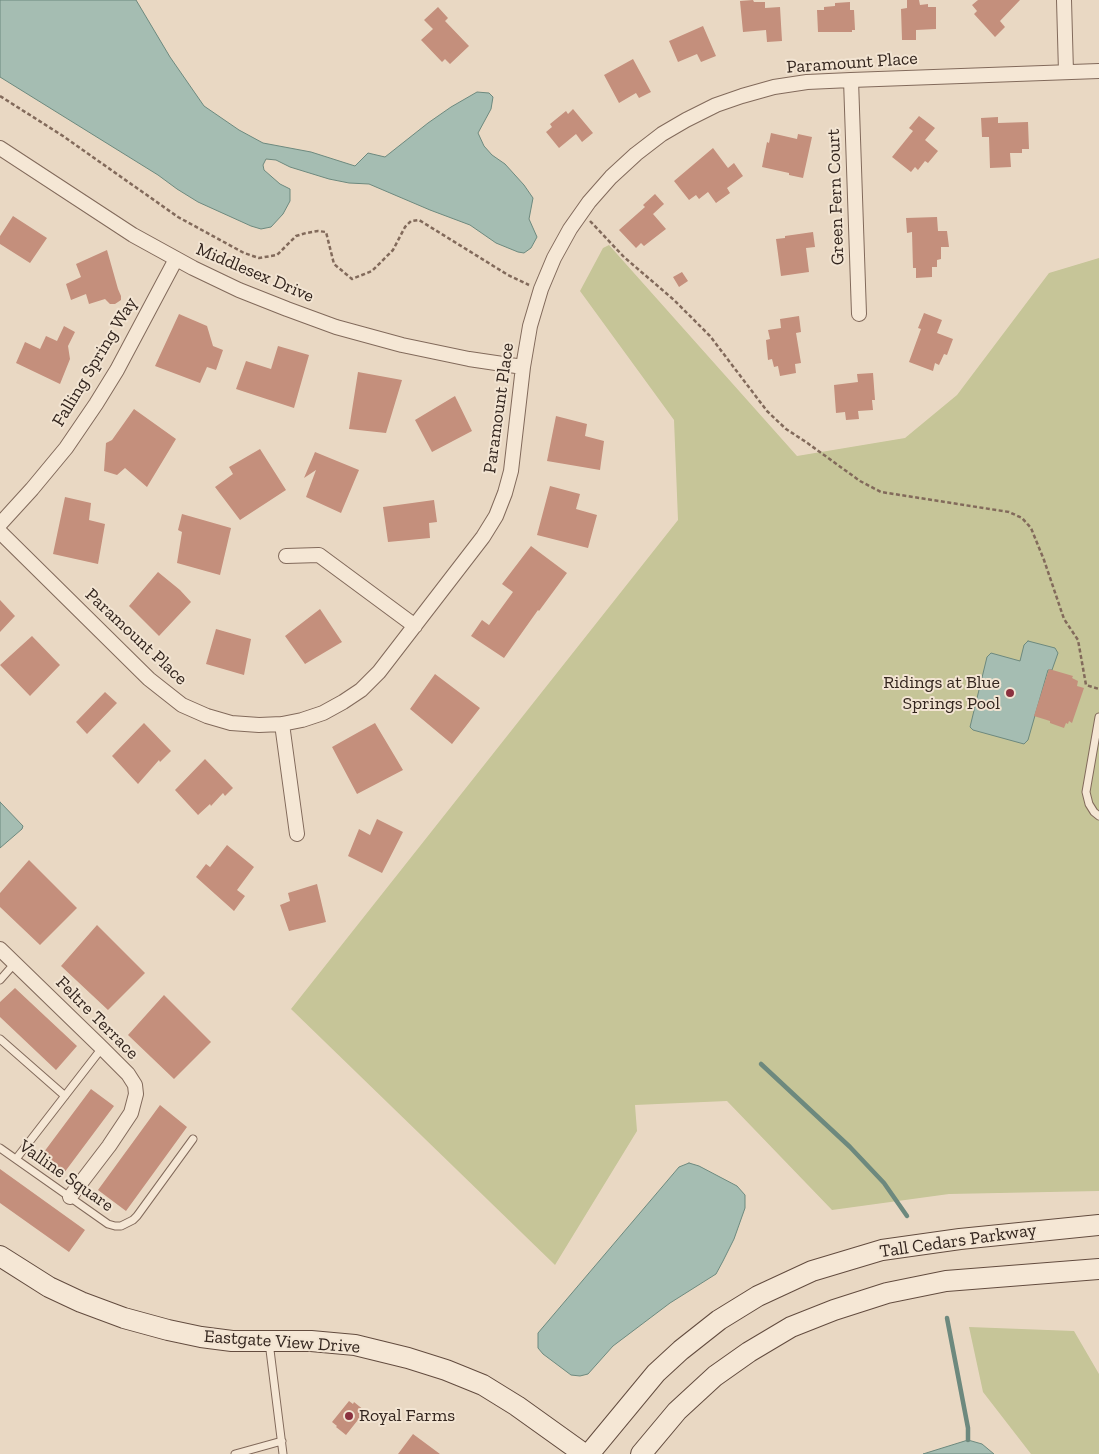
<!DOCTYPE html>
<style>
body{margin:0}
canvas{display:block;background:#e9d8c3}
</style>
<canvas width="1099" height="1454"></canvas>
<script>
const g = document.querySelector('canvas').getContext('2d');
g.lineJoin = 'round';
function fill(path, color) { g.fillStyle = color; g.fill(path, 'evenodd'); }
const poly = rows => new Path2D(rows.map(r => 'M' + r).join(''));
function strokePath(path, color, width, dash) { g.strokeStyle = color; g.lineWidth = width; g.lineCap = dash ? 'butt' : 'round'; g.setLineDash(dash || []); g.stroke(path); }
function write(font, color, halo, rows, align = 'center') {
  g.font = font + ' "Zilla Slab",serif'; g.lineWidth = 4; g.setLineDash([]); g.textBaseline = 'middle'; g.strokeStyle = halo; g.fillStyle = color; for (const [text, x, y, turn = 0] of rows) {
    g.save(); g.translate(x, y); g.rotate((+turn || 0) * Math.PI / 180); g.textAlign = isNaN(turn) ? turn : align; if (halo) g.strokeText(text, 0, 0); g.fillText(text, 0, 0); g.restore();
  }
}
fill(poly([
 [609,245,797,456,905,438,957,395,1049,273,1099,258,1099,1191,949,1194,832,1210,727,1101,635,1105,637,1131,555,1265,291,1009,678,520,674,420,580,291,603,248],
 [969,1327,1074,1331,1099,1374,1099,1454,1031,1454,983,1392]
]), '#c6c598');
const water = poly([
 [0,0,136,0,170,57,204,106,239,130,263,143,311,152,355,166,368,153,385,157,428,123,451,107,477,92,489,93,493,97,491,109,478,133,484,146,492,155,505,164,524,185,533,198,529,219,537,237,531,248,524,253,518,252,496,243,470,225,430,210,369,184,349,183,329,179,290,167,276,160,266,159,263,165,264,170,280,184,290,189,290,201,283,214,271,227,261,229,251,226,198,202,177,189,158,175,0,77,0,0],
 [1028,641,1055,648,1058,653,1052,670,1048,670,1028,740,1024,744,973,730,970,727,987,657,991,653,1020,661,1024,645,1028,641],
 [0,802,23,826,22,829,0,848,0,802],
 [689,1163,699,1166,737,1186,745,1195,745,1208,734,1239,723,1261,716,1274,670,1303,613,1346,588,1374,580,1376,571,1375,543,1354,538,1348,538,1333,679,1167,689,1163],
 [968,1440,982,1444,994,1454,923,1454,968,1440]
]);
fill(water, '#a5bdb2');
strokePath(water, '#6d897e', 1);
strokePath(poly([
 [761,1064,850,1147,884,1183,907,1216],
 [947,1318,968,1428,968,1440]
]), '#6d897e', 4.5);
fill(poly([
 [753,0,754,2,765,2,765,8,780,7,782,41,767,42,766,30,743,32,740,1],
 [907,0,919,0,920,5,928,4,928,7,936,7,936,29,916,30,916,40,902,40,901,9,907,8],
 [978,0,1020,0,1000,21,1005,27,995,37,974,14,977,11,972,5],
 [850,2,850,10,854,10,855,30,852,30,852,32,818,32,817,10,824,10,824,7,835,6,835,3],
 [438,7,448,18,445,21,469,46,450,64,445,59,442,62,421,40,433,29,424,20],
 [703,26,716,56,701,62,697,54,678,62,669,41],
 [633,59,651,92,639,98,636,93,619,103,604,75],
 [573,109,593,133,582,142,576,134,559,148,546,132,552,127,550,124,566,111,568,114],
 [919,116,935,128,925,140,938,151,928,163,925,161,918,170,915,167,911,172,892,157,913,131,909,128],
 [998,117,998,123,1028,122,1029,149,1022,149,1022,153,1010,153,1011,167,990,168,989,137,982,137,981,118],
 [771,133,797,139,798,134,812,137,803,178,789,175,789,173,762,167,767,142,769,143],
 [713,148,728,168,734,163,743,176,727,188,730,193,716,203,708,192,699,199,696,195,689,200,674,181],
 [655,194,664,204,653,214,666,229,644,246,641,243,636,248,619,230,645,207,643,205],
 [13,216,47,238,30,263,0,244,0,236],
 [937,217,938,231,947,231,949,247,941,247,941,259,937,260,937,267,932,267,932,277,916,278,916,268,913,268,912,232,907,233,906,218],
 [813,232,815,247,806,248,809,272,781,276,776,239,785,238,785,236],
 [107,250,118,289,121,296,121,300,115,304,110,304,105,299,89,304,86,294,71,300,66,284,81,277,76,264],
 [682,272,688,281,679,287,673,277],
 [924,313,942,320,937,333,953,339,947,355,944,354,939,365,935,363,933,371,909,362,921,329,918,328],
 [179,314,207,326,213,346,223,350,216,370,207,367,200,383,155,366],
 [799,316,801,332,796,333,801,363,795,364,796,373,780,376,778,366,774,367,772,359,768,360,766,340,770,339,768,330,781,328,780,319],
 [64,326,75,332,68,346,70,359,60,384,16,363,25,342,40,349,46,336,57,341],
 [278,346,309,355,294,408,236,389,246,361,271,369],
 [358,372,402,380,386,433,349,429],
 [873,373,875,400,872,400,873,410,858,411,859,419,846,420,845,412,836,413,834,385,858,382,857,374],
 [455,396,472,431,432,452,415,420],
 [134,409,176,439,147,487,125,468,117,475,104,471,106,443,112,440],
 [556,416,587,424,585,436,604,441,600,470,547,461],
 [260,449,286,490,240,520,215,487,233,474,229,467],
 [315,452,359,470,341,513,306,497,316,470,304,478],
 [550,486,580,494,576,509,597,515,588,548,537,535],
 [65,497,91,503,89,520,105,524,98,564,53,554],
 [434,500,437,522,429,523,430,538,388,542,383,507],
 [182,514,231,528,220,575,177,563,182,532,178,530],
 [531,546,567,573,539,611,538,610,504,658,471,636,482,620,489,625,513,592,502,584],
 [158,572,180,590,191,602,159,636,129,606],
 [0,600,15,616,0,632],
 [320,609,342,642,305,664,285,636],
 [216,629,251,639,244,675,206,664],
 [32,636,60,665,30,696,0,665],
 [1049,669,1073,676,1072,678,1078,681,1077,686,1084,688,1072,723,1069,721,1068,724,1066,723,1064,728,1050,723,1050,721,1034,716],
 [435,674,480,708,452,744,410,709],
 [105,692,117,703,87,734,76,722],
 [144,723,171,751,160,762,159,760,138,784,112,756],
 [375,723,403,770,357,794,332,747],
 [205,759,233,788,225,796,223,793,211,806,210,804,198,815,175,790],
 [377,819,403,832,382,873,348,856,359,829,370,835],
 [227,845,254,867,237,890,245,896,234,911,196,877,206,864,210,867],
 [29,860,77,908,40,945,0,907,0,893],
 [317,884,326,922,289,931,280,905,290,901,288,893],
 [97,925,145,973,108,1010,61,966],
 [15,988,77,1046,56,1070,0,1017,0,1002],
 [164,995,211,1042,174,1079,128,1035],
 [91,1089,114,1106,61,1177,38,1160],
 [160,1105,187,1127,126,1211,98,1190],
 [0,1169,85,1230,69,1252,0,1203],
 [349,1401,353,1404,354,1402,365,1411,346,1435,336,1427,337,1426,332,1422],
 [413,1434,440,1454,398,1454]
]), '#c48f7c');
const lane = poly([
 [1099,717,1086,792,1089,804,1094,812,1099,816],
 [0,980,15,963],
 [0,1039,65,1096],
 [0,1148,108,1224,115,1226,121,1226,133,1220,137,1216,193,1139],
 [16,1159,102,1048],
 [269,1342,283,1454],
 [235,1454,282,1441]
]);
const street = poly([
 [1064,0,1066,72],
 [851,80,859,314],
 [0,148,133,235,193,268,239,290,287,309,336,327,402,345,469,359,523,367],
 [0,524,32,489,66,448,96,404,117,370,176,259],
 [0,532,149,679,182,705,207,716,231,723,259,725,282,724,302,720,323,713,343,702,361,690,379,672,483,537,496,516,505,493,511,471,523,367,530,326,541,289,554,258,570,229,589,202,611,177,636,154,662,134,686,120,716,105,742,96,774,87,807,82,851,80,1099,71],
 [286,556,319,555,415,626],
 [282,724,297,834],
 [0,949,102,1048,128,1074,135,1085,136,1094,131,1113,109,1146,70,1197]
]);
const secondary = poly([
 [0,1256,49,1287,81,1302,124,1318,168,1330,201,1337,232,1341,311,1341,355,1345,408,1358,446,1370,483,1385,517,1406,584,1454],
 [589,1454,656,1373,681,1350,719,1320,758,1296,812,1271,882,1250,960,1239,1099,1225],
 [641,1454,677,1411,715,1376,749,1352,791,1327,834,1310,887,1293,946,1281,1099,1269]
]);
strokePath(lane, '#826a5b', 9);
strokePath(street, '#826a5b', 16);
strokePath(secondary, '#634c3f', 22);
strokePath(poly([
 [0,96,63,136,178,217,244,253,259,258,277,255,296,236,306,233,318,231,326,232,334,264,352,279,372,271,393,250,405,227,411,221,419,220,508,275,529,285],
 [590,221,624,257,674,300,710,336,767,411,786,429,806,442,860,481,881,492,1009,512,1022,518,1031,528,1044,560,1064,619,1078,640,1086,685,1099,689]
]), '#826a5b', 2.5, [4, 2.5]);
strokePath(lane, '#f5e7d5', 7);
strokePath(street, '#f5e7d5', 14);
strokePath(secondary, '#f5e7d5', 20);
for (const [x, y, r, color] of [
 [1010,693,5,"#8b313f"],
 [349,1416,5,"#8b313f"]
]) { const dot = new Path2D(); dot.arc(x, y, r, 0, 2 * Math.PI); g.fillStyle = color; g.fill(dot); strokePath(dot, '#f2e4d2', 2); }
write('18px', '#33251e', '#f2e4d2', [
 ["Paramount Place",852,63,-4],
 ["Green Fern Court",836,197,-92],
 ["Middlesex Drive",255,273,23],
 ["Falling Spring Way",95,362,-59],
 ["Paramount Place",499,408,-82],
 ["Paramount Place",136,637,43],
 ["Feltre Terrace",97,1018,45],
 ["Valline Square",66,1176,35],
 ["Tall Cedars Parkway",958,1241,-8],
 ["Eastgate View Drive",282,1342,4]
]);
write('18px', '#33251e', '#f2e4d2', [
 ["Ridings at Blue",1000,683],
 ["Springs Pool",1000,704],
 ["Royal Farms",359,1416,"left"]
], 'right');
</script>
